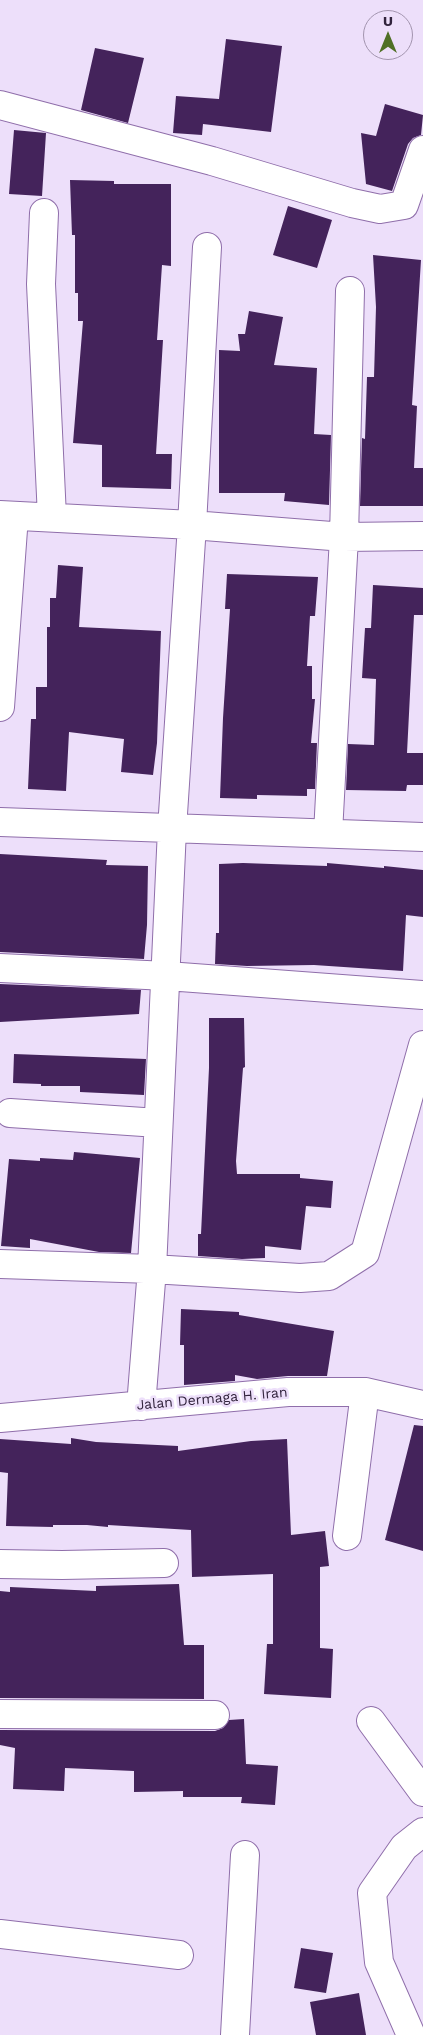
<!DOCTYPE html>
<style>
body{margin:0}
#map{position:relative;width:423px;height:2035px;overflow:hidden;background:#eddffa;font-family:"Work Sans",sans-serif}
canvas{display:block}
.north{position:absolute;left:363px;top:10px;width:50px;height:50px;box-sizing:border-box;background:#eddffa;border:1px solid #a294ae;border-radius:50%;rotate:0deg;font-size:14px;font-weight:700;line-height:20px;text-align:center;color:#31233c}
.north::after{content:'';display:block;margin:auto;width:18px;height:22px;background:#507026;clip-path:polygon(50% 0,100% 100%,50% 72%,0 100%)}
</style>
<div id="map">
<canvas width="423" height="2035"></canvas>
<div class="north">U</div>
</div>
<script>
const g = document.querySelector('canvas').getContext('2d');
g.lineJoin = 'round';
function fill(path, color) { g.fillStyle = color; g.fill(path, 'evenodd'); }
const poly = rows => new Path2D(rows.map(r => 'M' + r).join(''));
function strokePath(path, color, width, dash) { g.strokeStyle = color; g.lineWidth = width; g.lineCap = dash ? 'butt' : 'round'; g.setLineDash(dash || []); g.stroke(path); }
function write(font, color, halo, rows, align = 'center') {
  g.font = font + ' "Work Sans",sans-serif'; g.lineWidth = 5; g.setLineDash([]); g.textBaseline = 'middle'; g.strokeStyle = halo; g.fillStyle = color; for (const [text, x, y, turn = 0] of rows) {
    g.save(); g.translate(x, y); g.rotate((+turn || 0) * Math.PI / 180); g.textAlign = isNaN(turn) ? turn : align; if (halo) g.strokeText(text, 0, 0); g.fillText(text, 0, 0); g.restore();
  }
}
fill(poly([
 [226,39,282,46,271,132,203,124,202,135,173,133,176,96,219,99],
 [95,48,144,58,128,123,81,110],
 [385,104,423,115,421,135,413,138,408,144,392,191,366,184,361,133,376,136],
 [14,130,46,133,42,196,9,194],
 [70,180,114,181,114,184,171,184,171,266,162,265,157,340,163,340,156,454,172,454,171,489,102,487,102,445,73,443,83,321,78,321,78,293,75,293,75,235,72,235],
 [288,206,332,220,317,268,273,255],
 [373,255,421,260,412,405,417,406,414,468,423,468,423,506,360,506,362,438,365,439,367,377,374,377,376,307],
 [249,311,283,317,274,365,317,368,314,434,331,435,329,505,284,501,285,493,219,493,219,350,240,351,238,334,245,334],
 [58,565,83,567,79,627,161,631,157,743,153,775,121,772,124,739,69,732,66,791,28,789,31,719,36,719,36,687,47,687,47,627,50,627,50,598,56,598],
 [227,574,318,577,315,616,310,616,307,666,312,666,312,699,315,699,311,743,317,743,315,789,307,789,307,796,257,795,257,799,220,798,223,718,230,609,225,609],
 [373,585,423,588,423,615,414,615,407,753,423,753,423,785,407,785,406,791,346,790,348,744,374,745,376,679,362,678,365,628,371,628],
 [0,854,90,859,107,860,106,865,148,866,147,925,144,959,0,952],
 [243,863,327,866,327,863,384,868,384,866,423,870,423,917,406,915,403,971,314,965,247,966,215,964,216,933,219,933,219,864],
 [0,984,141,990,139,1014,0,1022],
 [209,1018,244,1018,245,1067,243,1068,236,1161,237,1174,300,1174,300,1178,333,1181,331,1208,306,1206,301,1250,265,1246,265,1258,242,1259,198,1256,198,1234,201,1234,209,1068],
 [14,1054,146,1059,144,1095,80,1092,80,1086,41,1086,41,1084,13,1083],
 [74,1152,140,1158,131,1253,99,1252,30,1239,30,1248,1,1246,9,1159,40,1161,40,1158,73,1160],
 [181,1309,239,1312,239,1315,334,1331,327,1376,288,1376,257,1379,235,1375,235,1381,184,1385,184,1345,180,1345],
 [414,1425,423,1426,423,1551,385,1540],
 [71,1438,96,1442,178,1446,178,1451,251,1441,287,1439,291,1535,325,1531,329,1566,320,1567,320,1648,333,1649,331,1698,264,1694,267,1644,273,1644,273,1574,192,1577,191,1530,108,1525,108,1527,87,1525,53,1525,53,1527,6,1526,8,1473,0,1472,0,1439,71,1444],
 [179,1584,184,1645,204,1645,204,1699,0,1698,0,1591,10,1592,10,1587,96,1591,96,1586],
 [244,1719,246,1764,278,1766,275,1805,241,1803,242,1797,183,1797,183,1791,134,1792,134,1771,65,1768,64,1791,13,1789,15,1748,0,1745,0,1730,215,1731,223,1728,229,1720],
 [301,1948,333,1953,326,1993,294,1988],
 [359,1993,366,2035,316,2035,310,2002]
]), '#44235b');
const minor = poly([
 [0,105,212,161,352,203,380,209,404,205,423,150],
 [44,213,41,284,52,517],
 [0,515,192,525,344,537,423,536],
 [0,707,14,516],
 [0,822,423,837],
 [328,833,344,537,350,291],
 [0,968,167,976,423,995],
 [10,1113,158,1123],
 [0,1264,152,1269,300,1278,329,1276,365,1253,423,1045],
 [141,1406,152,1269,172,829,192,525,207,247],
 [0,1418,288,1392,365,1392,423,1405],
 [347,1536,365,1392],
 [0,1564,62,1565,164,1563],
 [0,1714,215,1715],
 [371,1721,423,1792],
 [0,1934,179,1955],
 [235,2035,245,1855],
 [411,2035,379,1962,372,1893,404,1847,423,1832]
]);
strokePath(minor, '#8f6eaa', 30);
strokePath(minor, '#fff', 28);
write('14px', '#31233c', '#eddffa', [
 ["Jalan Dermaga H. Iran",212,1399,-5]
]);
</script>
